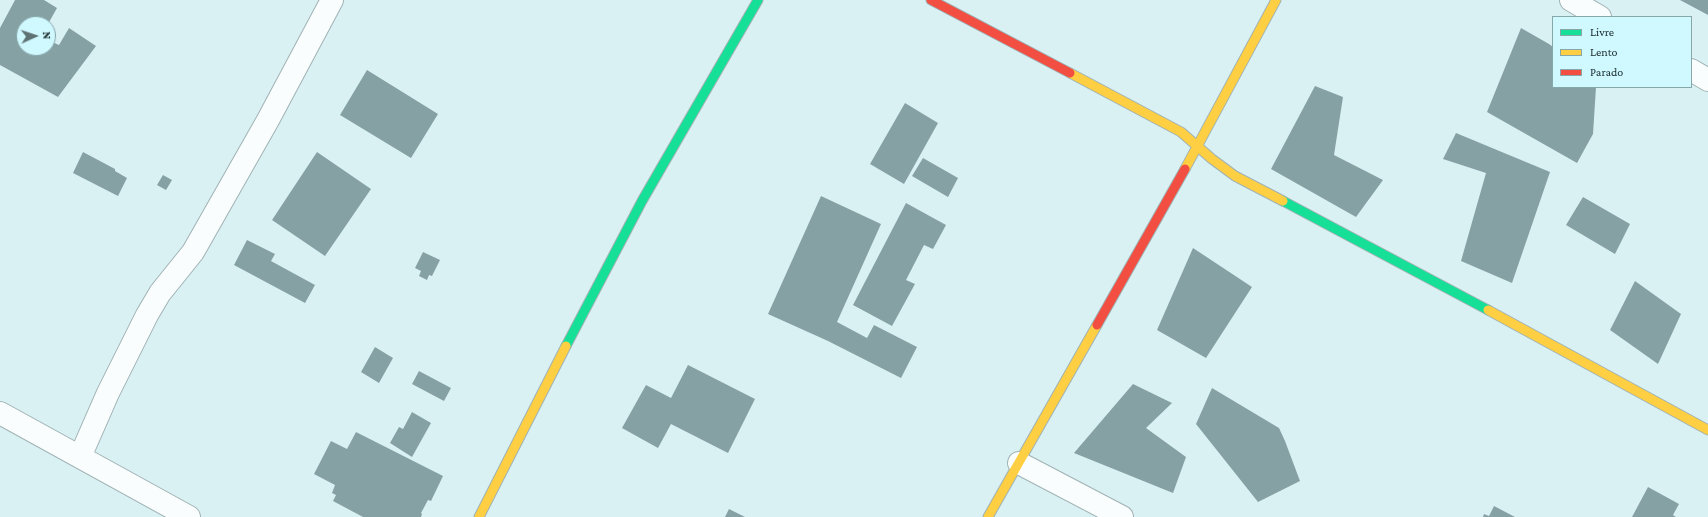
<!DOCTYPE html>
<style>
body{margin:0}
#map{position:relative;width:1708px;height:517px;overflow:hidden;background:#daf1f4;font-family:"Crimson Pro",serif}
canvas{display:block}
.legend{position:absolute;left:1552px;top:16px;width:140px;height:72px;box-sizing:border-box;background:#cff9ff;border:1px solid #87a7ab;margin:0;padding:5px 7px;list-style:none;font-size:12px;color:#1c2c2e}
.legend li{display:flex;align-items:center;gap:8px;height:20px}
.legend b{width:20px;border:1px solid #87a7ab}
.north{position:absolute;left:16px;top:16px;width:40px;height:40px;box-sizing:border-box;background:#cff9ff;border:1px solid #87a7ab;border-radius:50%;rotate:87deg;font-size:11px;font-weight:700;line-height:16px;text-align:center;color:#1c2c2e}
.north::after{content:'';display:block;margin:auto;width:14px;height:18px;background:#5e7173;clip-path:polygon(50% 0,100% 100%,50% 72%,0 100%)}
</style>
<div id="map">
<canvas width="1708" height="517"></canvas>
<ul class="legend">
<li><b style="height:5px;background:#16e098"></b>Livre</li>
<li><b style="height:5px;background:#ffcf43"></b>Lento</li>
<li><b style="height:5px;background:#f24e42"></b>Parado</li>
</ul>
<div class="north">N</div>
</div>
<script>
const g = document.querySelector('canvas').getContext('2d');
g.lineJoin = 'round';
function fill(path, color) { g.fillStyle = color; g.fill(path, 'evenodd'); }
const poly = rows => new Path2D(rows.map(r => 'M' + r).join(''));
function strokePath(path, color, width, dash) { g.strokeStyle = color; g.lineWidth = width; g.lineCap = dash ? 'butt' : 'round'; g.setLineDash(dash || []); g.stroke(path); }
fill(poly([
 [15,0,44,0,57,8,48,24,24,24,24,48,48,48,48,40,59,45,69,28,96,46,58,97,0,65,0,28],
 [1680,0,1708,0,1708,15],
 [1521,28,1549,44,1553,47,1553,87,1596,87,1593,134,1577,163,1487,112],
 [367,70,438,114,411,158,340,115],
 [1315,86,1343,97,1334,155,1383,180,1356,217,1271,169],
 [905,103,938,123,904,184,870,164],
 [1456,133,1550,172,1512,283,1461,261,1486,173,1443,159],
 [83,152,115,169,115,171,127,178,118,196,73,173],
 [317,152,371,189,325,256,272,220],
 [923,158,958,178,948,197,912,176],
 [163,175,172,180,166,190,157,185],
 [821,196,881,224,837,322,867,338,874,325,917,347,901,378,828,341,768,314],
 [1583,197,1630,224,1615,254,1566,225],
 [906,203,946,225,933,249,924,245,906,280,915,284,892,326,853,305],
 [247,240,275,254,271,261,315,285,305,303,234,265],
 [1193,248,1252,287,1206,358,1157,330],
 [423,252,440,260,432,276,429,275,427,280,419,276,421,271,415,268],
 [1635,281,1681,314,1658,364,1610,330],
 [375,347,393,358,379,383,361,372],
 [688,365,755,399,728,453,671,424,658,448,622,428,646,385,671,398],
 [419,371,451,388,444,401,412,384],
 [1133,384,1172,403,1146,428,1186,457,1173,493,1074,453],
 [1212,388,1279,428,1285,441,1300,481,1258,502,1196,424],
 [412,412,431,423,412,457,390,443,399,427,403,429],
 [356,432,443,476,431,501,428,500,421,513,422,514,421,517,363,517,333,501,336,495,332,493,335,485,314,474,331,441,347,449],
 [1648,487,1679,504,1673,515,1676,517,1632,517],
 [1494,506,1515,517,1483,517,1484,514,1489,516],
 [729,509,745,517,725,517]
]), '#86a1a4');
const street = poly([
 [1571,0,1600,17],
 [1691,70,1708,80],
 [0,413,189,517],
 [80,457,108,393,147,315,160,293,193,252,268,120,332,0],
 [1019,463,1122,517]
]);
const fast = poly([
 [1283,201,1488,310],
 [566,346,642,201,758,0]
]);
const slow = poly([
 [1070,73,1181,132,1212,159,1235,176,1283,201],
 [1185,169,1276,0],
 [1488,310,1708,430],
 [479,517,566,346],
 [988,517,1097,325]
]);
const jam = poly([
 [931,0,1070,73],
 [1097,325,1185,169]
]);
strokePath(street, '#a0b2b4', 24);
strokePath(fast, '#a0b2b4', 11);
strokePath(slow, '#a0b2b4', 11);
strokePath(jam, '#a0b2b4', 11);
strokePath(street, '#f9fdfd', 22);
strokePath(fast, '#16e098', 9);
strokePath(slow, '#ffcf43', 9);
strokePath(jam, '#f24e42', 9);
</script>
